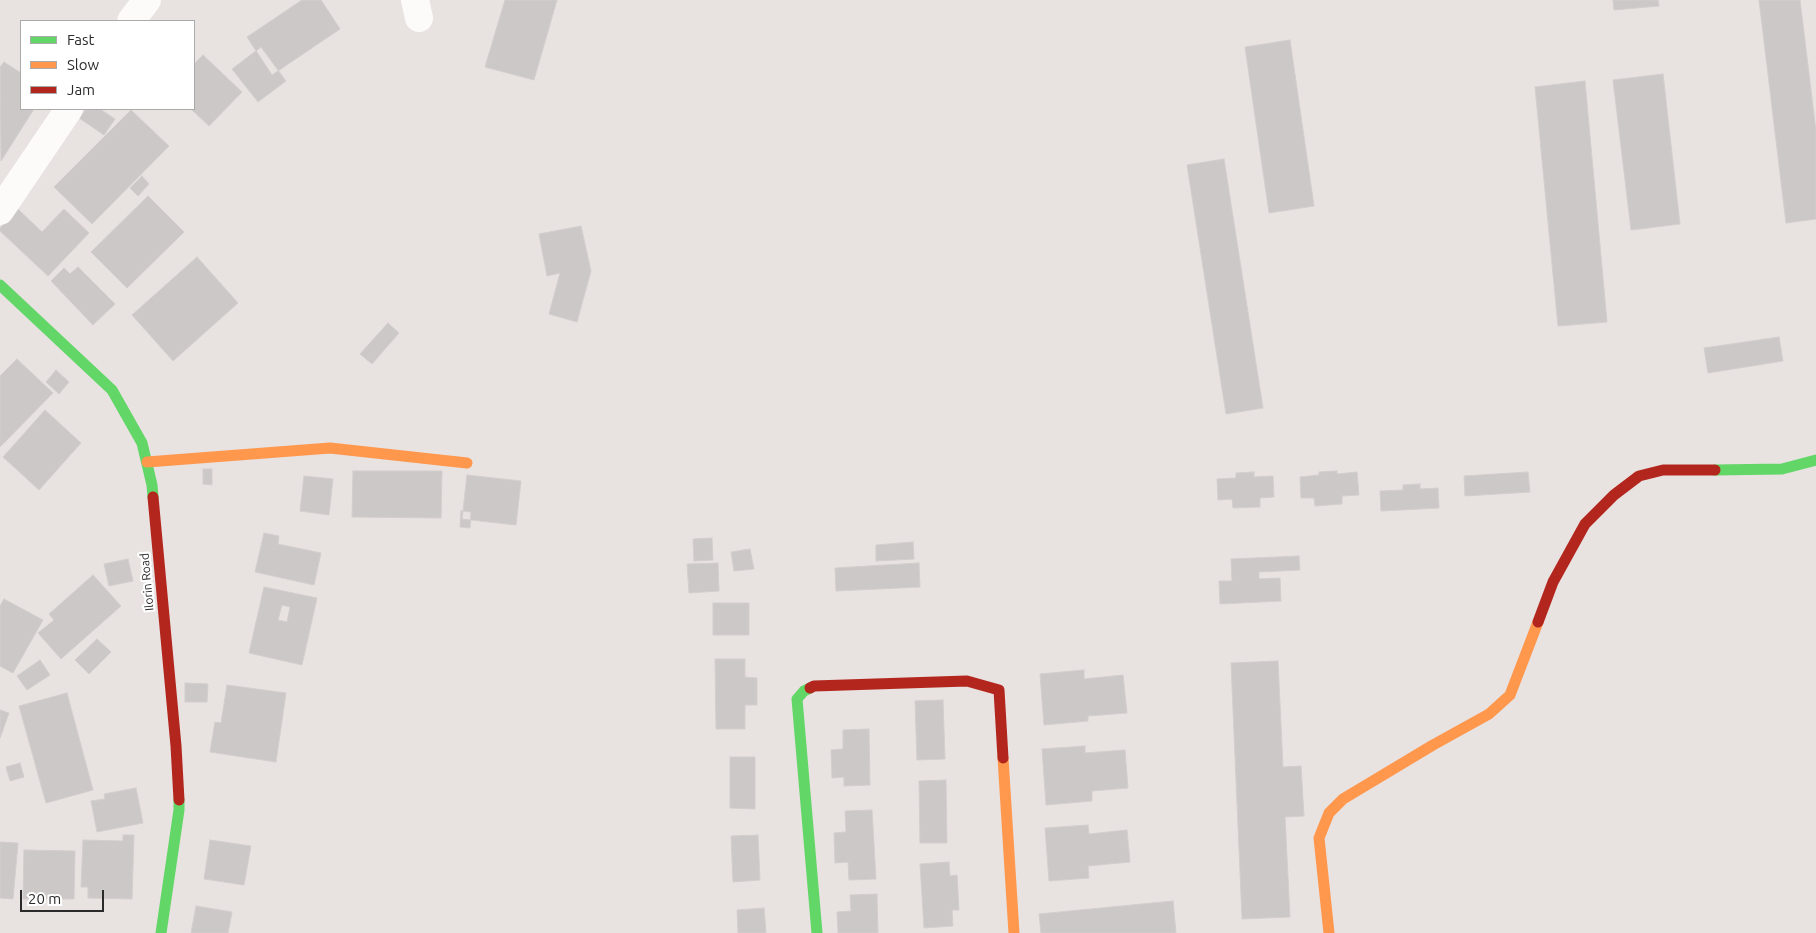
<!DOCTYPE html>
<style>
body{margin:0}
#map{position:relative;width:1816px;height:933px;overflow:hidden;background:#e8e2e1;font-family:Ubuntu,sans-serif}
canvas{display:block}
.legend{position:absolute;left:20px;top:20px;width:175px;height:90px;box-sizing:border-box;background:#fff;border:1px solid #aaa;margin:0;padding:6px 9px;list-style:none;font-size:15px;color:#2a2a2a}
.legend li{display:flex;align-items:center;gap:10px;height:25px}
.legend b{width:25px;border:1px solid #aaa}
.scale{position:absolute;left:20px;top:890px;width:84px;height:22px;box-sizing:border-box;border:2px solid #2a2a2a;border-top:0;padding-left:6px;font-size:15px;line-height:18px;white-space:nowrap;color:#2a2a2a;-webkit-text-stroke:4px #fff;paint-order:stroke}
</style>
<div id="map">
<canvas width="1816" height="933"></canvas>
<ul class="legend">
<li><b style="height:6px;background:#63d668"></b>Fast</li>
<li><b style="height:6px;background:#ff974d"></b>Slow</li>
<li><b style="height:6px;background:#b3261e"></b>Jam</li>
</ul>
<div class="scale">20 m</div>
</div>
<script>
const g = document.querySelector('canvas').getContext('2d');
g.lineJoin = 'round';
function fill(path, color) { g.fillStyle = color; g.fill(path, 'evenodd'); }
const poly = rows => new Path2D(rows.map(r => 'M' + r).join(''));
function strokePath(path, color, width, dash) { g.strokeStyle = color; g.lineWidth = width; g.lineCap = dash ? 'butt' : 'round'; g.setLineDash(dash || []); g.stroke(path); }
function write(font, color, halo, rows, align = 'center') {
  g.font = font + ' Ubuntu,sans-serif'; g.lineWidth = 4.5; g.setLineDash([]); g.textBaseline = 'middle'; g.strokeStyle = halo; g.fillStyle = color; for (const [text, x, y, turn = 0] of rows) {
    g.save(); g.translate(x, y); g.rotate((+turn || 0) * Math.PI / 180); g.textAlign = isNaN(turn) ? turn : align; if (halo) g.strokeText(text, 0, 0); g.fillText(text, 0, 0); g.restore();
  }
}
const building = poly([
 [302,0,321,0,340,29,272,75,247,37,302,0],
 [505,0,557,0,534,80,485,67,505,0],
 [1613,0,1658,0,1659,6,1614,10,1613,0],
 [1759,0,1800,0,1816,131,1816,219,1786,223,1759,0],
 [1290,40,1314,206,1269,213,1245,47,1290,40],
 [261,47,286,81,258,102,232,69,261,47],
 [203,55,242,92,209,126,191,109,194,109,194,64,203,55],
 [4,62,21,73,21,109,34,109,1,161,0,67,4,62],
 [1663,74,1680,224,1631,230,1613,80,1663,74],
 [1585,81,1607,322,1558,326,1535,87,1585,81],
 [86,109,100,109,115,119,104,135,79,118,86,109],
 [131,110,169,146,92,224,54,187,131,110],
 [1224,159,1263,408,1226,414,1187,165,1224,159],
 [142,176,149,184,138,196,130,188,142,176],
 [148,196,184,232,127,288,91,252,148,196],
 [18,209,42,232,64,209,89,233,48,276,0,231,0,228,18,209],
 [581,226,591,271,577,322,549,314,560,273,547,276,539,234,581,226],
 [197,257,238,303,173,361,132,315,197,257],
 [78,267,115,304,93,325,51,281,64,268,70,274,78,267],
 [388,323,399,333,372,364,360,354,388,323],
 [1779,337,1783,361,1708,373,1704,348,1779,337],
 [17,359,53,393,0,447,0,376,17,359],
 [56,370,69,382,59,394,46,382,56,370],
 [45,410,81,443,39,490,3,457,45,410],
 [203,469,212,469,212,485,203,484,203,469],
 [353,471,442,471,441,518,352,517,353,471],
 [1337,471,1337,474,1357,472,1359,495,1342,496,1342,504,1315,506,1314,498,1301,498,1300,477,1319,475,1319,472,1337,471],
 [1254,472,1254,477,1273,476,1274,497,1260,498,1260,507,1233,508,1232,499,1218,500,1217,479,1236,478,1236,473,1254,472],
 [1528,472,1530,492,1465,496,1464,476,1528,472],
 [467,475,521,481,516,525,462,519,467,475],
 [304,476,333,479,329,515,300,511,304,476],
 [1420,484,1420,489,1438,488,1439,508,1381,511,1380,491,1403,490,1403,485,1420,484],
 [461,511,471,512,470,528,460,527,461,511],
 [264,533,279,536,278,544,321,553,314,585,255,572,264,533],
 [712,538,713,560,694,561,693,539,712,538],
 [913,542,914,559,876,561,876,545,913,542],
 [750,549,754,569,734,571,731,552,750,549],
 [1299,556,1300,570,1259,572,1259,579,1280,578,1281,601,1220,604,1219,581,1232,581,1231,559,1299,556],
 [128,559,133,581,109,586,104,564,128,559],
 [718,563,719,591,689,593,687,564,718,563],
 [919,563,920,587,836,591,835,568,919,563],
 [93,575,121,606,61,659,38,633,54,620,49,614,93,575],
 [264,587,317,598,302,665,249,653,264,587],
 [282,605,290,607,287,622,278,620,282,605],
 [4,599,43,620,13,673,0,666,0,606,4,599],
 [713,603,749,603,749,635,713,635,713,603],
 [97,639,111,652,89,674,75,660,97,639],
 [715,659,745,659,745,677,757,678,757,705,745,705,745,729,716,729,715,659],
 [40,660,50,675,27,690,17,676,40,660],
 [1278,661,1283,767,1301,766,1304,816,1285,817,1290,917,1242,919,1231,663,1278,661],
 [1084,670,1084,679,1123,675,1127,713,1088,716,1088,721,1044,725,1040,674,1084,670],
 [185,683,208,684,207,702,185,702,185,683],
 [227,685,286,693,276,762,210,752,215,722,221,723,227,685],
 [67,693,93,790,46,803,19,706,67,693],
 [943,700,945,759,917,760,915,701,943,700],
 [0,710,9,713,0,738,0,710],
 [869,729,870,785,844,786,844,777,832,778,831,750,843,749,843,730,869,729],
 [1085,746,1085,753,1125,750,1128,788,1092,791,1092,801,1046,805,1042,749,1085,746],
 [730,757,755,757,755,809,730,808,730,757],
 [20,763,24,777,10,781,6,767,20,763],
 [946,780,947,843,920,843,919,781,946,780],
 [136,788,143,823,97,832,91,801,105,799,104,794,136,788],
 [872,810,876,879,849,880,848,862,835,863,834,833,846,832,845,811,872,810],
 [1088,825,1089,834,1127,830,1130,862,1088,866,1089,878,1049,881,1045,828,1088,825],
 [123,835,134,835,132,899,88,898,88,887,81,887,83,840,123,841,123,835],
 [758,835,760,880,733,882,731,836,758,835],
 [210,840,251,846,244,885,204,879,210,840],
 [0,842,18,843,13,899,0,898,0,842],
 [24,850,75,851,74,899,23,899,24,850],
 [949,862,950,876,957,875,959,910,952,910,953,926,924,928,920,864,949,862],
 [877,894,878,933,838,933,837,912,851,911,850,895,877,894],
 [1173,901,1176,933,1041,933,1039,914,1173,901],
 [196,906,232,912,228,933,191,933,196,906],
 [764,908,766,933,738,933,737,910,764,908]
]);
fill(building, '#cdc8c8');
strokePath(building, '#d3cecd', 1);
strokePath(poly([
 [415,0,419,18],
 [131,21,147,0],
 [0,211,69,109]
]), '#fcfbfa', 28);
strokePath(poly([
 [0,285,112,390,142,443,152,485,153,497],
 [1715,470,1782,469,1816,460],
 [810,688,804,691,797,699,817,933],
 [161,933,179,810,179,800]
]), '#63d668', 11);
strokePath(poly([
 [147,462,330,448,467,463],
 [1003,758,1014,933],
 [1329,933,1319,838,1329,813,1343,799,1433,745,1489,714,1510,695,1538,622]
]), '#ff974d', 11);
strokePath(poly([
 [153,497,176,746,179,800],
 [1538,622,1553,582,1585,524,1614,495,1639,476,1663,470,1715,470],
 [810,688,814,686,967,681,999,690,1003,758]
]), '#b3261e', 11);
write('12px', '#2a2a2a', '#fff', [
 ["Ilorin Road",147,582,-95]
]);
</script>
